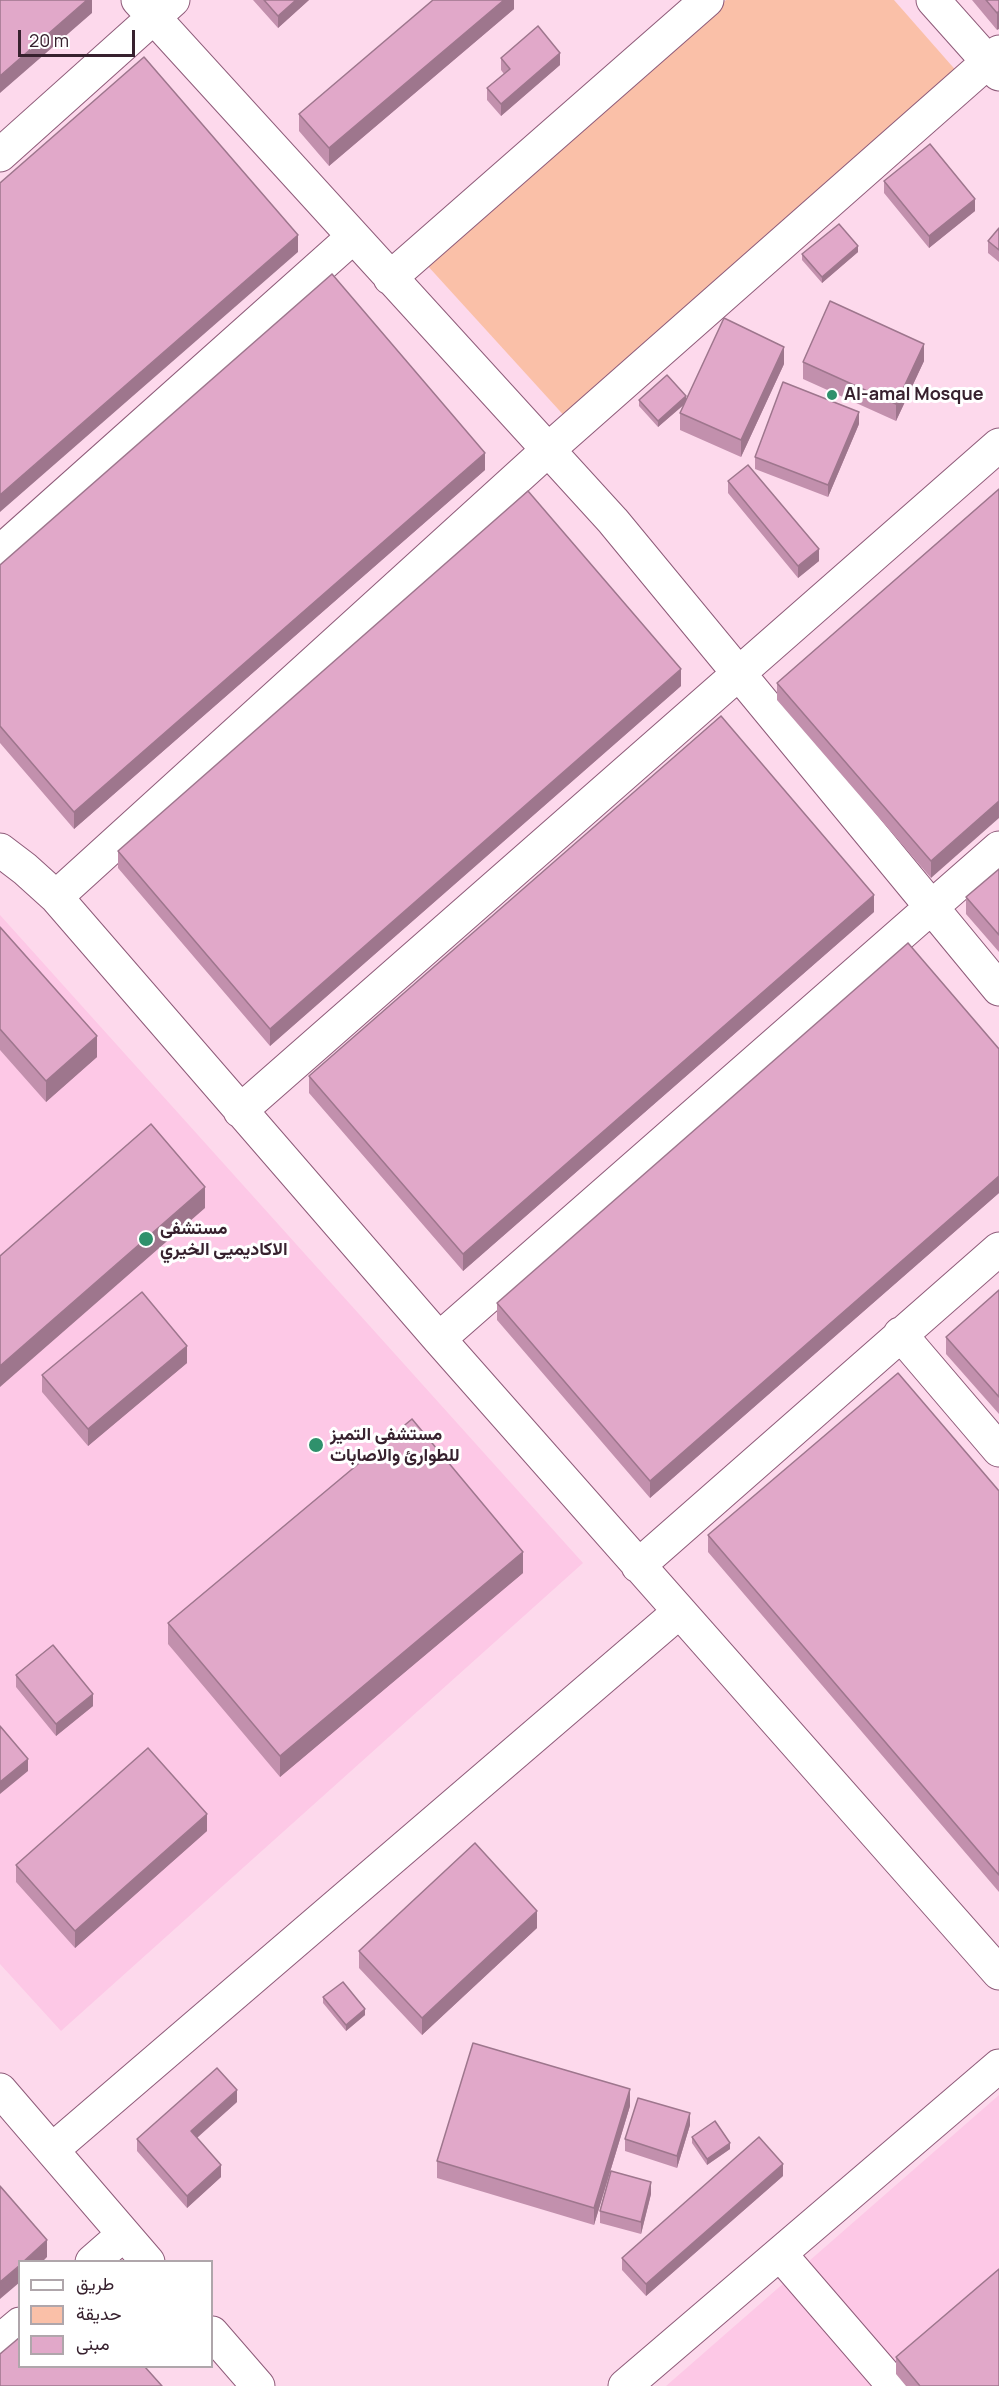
<!DOCTYPE html>
<meta charset="utf-8">
<style>
body{margin:0}
#map{position:relative;width:999px;height:2386px;overflow:hidden;background:#fdd9ec;font-family:Manrope,Vazirmatn,sans-serif}
canvas{display:block}
.legend{position:absolute;left:18px;top:2260px;width:195px;height:108px;box-sizing:border-box;background:#fff;border:2px solid #afa6ab;margin:0;padding:8px 10px;list-style:none;font-size:18px;color:#37212e}
.legend li{display:flex;align-items:center;gap:12px;height:30px}
.legend b{width:30px;border:2px solid #afa6ab}
.scale{position:absolute;left:18px;top:30px;width:117px;height:27px;box-sizing:border-box;border:3px solid #37212e;border-top:0;padding-left:8px;font-size:18px;line-height:21px;white-space:nowrap;color:#37212e;-webkit-text-stroke:4px #fff;paint-order:stroke}
</style>
<div id="map">
<canvas width="999" height="2386"></canvas>
<ul class="legend">
<li><b style="height:8px;background:#fff"></b>طريق</li>
<li><b style="height:16px;background:#fac0a8"></b>حديقة</li>
<li><b style="height:16px;background:#e1a8c9"></b>مبنى</li>
</ul>
<div class="scale">20 m</div>
</div>
<script>
const g = document.querySelector('canvas').getContext('2d');
g.lineJoin = 'round';
function fill(path, color) { g.fillStyle = color; g.fill(path, 'evenodd'); }
const poly = rows => new Path2D(rows.map(r => 'M' + r).join(''));
function strokePath(path, color, width, dash) { g.strokeStyle = color; g.lineWidth = width; g.lineCap = dash ? 'butt' : 'round'; g.setLineDash(dash || []); g.stroke(path); }
function write(font, color, halo, rows, align = 'center') {
  g.font = font + ' Manrope,Vazirmatn,sans-serif'; g.lineWidth = 6; g.setLineDash([]); g.textBaseline = 'middle'; g.strokeStyle = halo; g.fillStyle = color; for (const [text, x, y, turn = 0] of rows) {
    g.save(); g.translate(x, y); g.rotate((+turn || 0) * Math.PI / 180); g.textAlign = isNaN(turn) ? turn : align; if (halo) g.strokeText(text, 0, 0); g.fillText(text, 0, 0); g.restore();
  }
}
fill(poly([
 [0,915,583,1563,61,2031,0,1964],
 [999,2095,999,2386,666,2386]
]), '#fdc8e6');
fill(poly([
 [726,0,894,0,959,74,568,420,426,264]
]), '#fac0a8');
const minor = poly([
 [138,0,613,521,999,989],
 [933,0,999,74],
 [0,155,173,0],
 [390,278,707,0],
 [0,552,353,237],
 [0,850,25,869,56,897,439,1339,999,1973],
 [56,897,549,449,999,52],
 [240,1111,999,445],
 [900,1334,999,1450],
 [439,1339,999,848],
 [638,1566,999,1249],
 [0,2090,148,2262],
 [52,2150,679,1612],
 [780,2254,894,2386],
 [92,2262,124,2234],
 [212,2333,258,2386],
 [0,2341,20,2324],
 [625,2386,999,2066]
]);
strokePath(minor, '#8e5b79', 35);
strokePath(minor, '#fff', 33);
fill(poly([
 [253,0,309,0,278,28],
 [514,0,514,9,329,166,299,131,299,114],
 [972,0,999,0,997,30],
 [501,58,560,65,501,116,487,100,487,88,504,74,501,70],
 [884,181,975,211,929,248,884,193],
 [999,228,999,262,988,253,988,241],
 [858,252,822,283,802,260,802,254],
 [924,361,896,421,803,379,803,362],
 [784,364,741,457,680,430,680,413,684,404,658,427,639,406,639,400,686,400],
 [859,424,828,497,755,469,755,457],
 [485,470,74,829,0,743,0,565],
 [728,481,819,561,798,578,728,493],
 [999,489,931,878,777,700,777,683],
 [681,686,270,1046,118,868,118,851],
 [999,869,999,952,966,914,966,897],
 [874,912,463,1271,309,1093,309,1076],
 [0,927,97,1057,46,1102,0,1050],
 [999,1049,999,1193,650,1498,497,1320,497,1303],
 [999,1290,999,1414,946,1354,946,1337],
 [187,1363,88,1446,42,1392,42,1375],
 [999,1491,999,1892,708,1552,708,1535],
 [523,1573,280,1777,168,1644,168,1623],
 [16,1675,93,1706,56,1736,16,1687],
 [207,1831,75,1948,16,1882,16,1865],
 [537,1928,422,2035,359,1968,359,1951],
 [323,1997,365,2015,346,2031,323,2003],
 [237,2102,197,2138,221,2177,187,2208,137,2151,137,2139],
 [630,2106,594,2225,437,2178,437,2161],
 [690,2125,677,2168,625,2151,625,2139],
 [692,2137,730,2149,707,2165,692,2143],
 [783,2176,646,2296,622,2270,622,2258],
 [651,2194,641,2234,600,2223,600,2211],
 [896,2357,999,2386,906,2386,896,2374]
]), '#c290ad');
fill(poly([
 [87,0,92,0,92,13,0,93,0,76],
 [296,0,309,0,278,28,278,16],
 [504,0,514,0,514,9,329,166,329,148],
 [999,11,999,29,997,30,997,13],
 [560,53,560,65,501,116,501,104],
 [975,199,975,211,929,248,929,236],
 [298,235,298,252,0,512,0,495],
 [858,246,858,252,822,283,822,277],
 [924,344,924,361,896,421,896,404],
 [784,347,784,364,741,457,741,440],
 [686,396,686,403,658,427,658,421],
 [859,412,859,424,828,497,828,485],
 [485,453,485,470,74,829,74,812],
 [819,549,819,561,798,578,798,566],
 [681,669,681,686,270,1046,270,1029],
 [999,801,999,818,931,878,931,861],
 [874,895,874,912,463,1271,463,1254],
 [97,1036,97,1057,46,1102,46,1081],
 [999,1176,999,1193,650,1498,650,1481],
 [205,1187,205,1208,0,1387,0,1366],
 [187,1346,187,1363,88,1446,88,1429],
 [523,1552,523,1573,280,1777,280,1756],
 [93,1694,93,1706,56,1736,56,1724],
 [28,1759,28,1771,0,1794,0,1782],
 [207,1814,207,1831,75,1948,75,1931],
 [537,1911,537,1928,422,2035,422,2018],
 [365,2009,365,2015,346,2031,346,2025],
 [630,2089,630,2106,594,2225,594,2208],
 [237,2090,237,2102,191,2143,191,2131],
 [690,2113,690,2125,677,2168,677,2156],
 [730,2143,730,2149,707,2165,707,2159],
 [783,2164,783,2176,646,2296,646,2284],
 [221,2165,221,2177,187,2208,187,2196],
 [651,2182,651,2194,641,2234,641,2222],
 [47,2240,47,2257,42,2262,23,2262],
 [20,2265,20,2282,0,2299,0,2282]
]), '#9e768d');
const building = poly([
 [0,0,87,0,0,76,0,0],
 [264,0,296,0,278,16,264,0],
 [433,0,504,0,329,148,299,114,433,0],
 [986,0,999,0,999,11,997,13,986,0],
 [538,26,560,53,501,104,487,88,510,69,501,58,538,26],
 [144,57,298,235,0,495,0,183,144,57],
 [930,144,975,199,929,236,884,181,930,144],
 [839,224,858,246,822,277,802,254,839,224],
 [999,228,999,250,988,241,999,228],
 [332,274,485,453,74,812,0,726,0,565,332,274],
 [830,301,924,344,896,404,803,362,830,301],
 [724,318,784,347,741,440,680,413,724,318],
 [667,375,686,396,658,421,639,400,667,375],
 [783,382,859,412,828,485,755,457,783,382],
 [748,465,819,549,798,566,728,481,748,465],
 [999,489,999,801,931,861,777,683,999,489],
 [528,491,681,669,270,1029,118,851,528,491],
 [721,716,874,895,463,1254,309,1076,721,716],
 [999,869,999,935,966,897,999,869],
 [0,927,97,1036,46,1081,0,1029,0,927],
 [908,943,999,1049,999,1176,650,1481,497,1303,908,943],
 [151,1124,205,1187,0,1366,0,1256,151,1124],
 [999,1290,999,1397,946,1337,999,1290],
 [142,1292,187,1346,88,1429,42,1375,142,1292],
 [898,1373,999,1491,999,1875,708,1535,898,1373],
 [412,1419,523,1552,280,1756,168,1623,412,1419],
 [53,1645,93,1694,56,1724,16,1675,53,1645],
 [0,1726,28,1759,0,1782,0,1726],
 [148,1748,207,1814,75,1931,16,1865,148,1748],
 [475,1843,537,1911,422,2018,359,1951,475,1843],
 [343,1982,365,2009,346,2025,323,1997,343,1982],
 [473,2043,630,2089,594,2208,437,2161,473,2043],
 [217,2068,237,2090,191,2131,221,2165,187,2196,137,2139,217,2068],
 [638,2098,690,2113,677,2156,625,2139,638,2098],
 [715,2121,730,2143,707,2159,692,2137,715,2121],
 [759,2137,783,2164,646,2284,622,2258,759,2137],
 [611,2171,651,2182,641,2222,600,2211,611,2171],
 [0,2186,47,2240,23,2262,20,2262,20,2265,0,2282,0,2186],
 [999,2269,999,2386,920,2386,896,2357,999,2269],
 [20,2337,20,2367,145,2367,162,2386,0,2386,0,2354,20,2337]
]);
fill(building, '#e1a8c9');
strokePath(building, '#9e768d', 1.5);
for (const [x, y, r, color] of [
 [832,395,6,"#2f916c"],
 [146,1239,8,"#2f916c"],
 [316,1445,8,"#2f916c"]
]) { const dot = new Path2D(); dot.arc(x, y, r, 0, 2 * Math.PI); g.fillStyle = color; g.fill(dot); strokePath(dot, '#fff', 2); }
write('bold 18px', '#37212e', '#fff', [
 ["Al-amal Mosque",844,395],
 ["مستشفى",160,1229],
 ["الاكاديميى الخيري",160,1250],
 ["مستشفى التميز",330,1435],
 ["للطوارئ والاصابات",330,1456]
], 'left');
</script>
